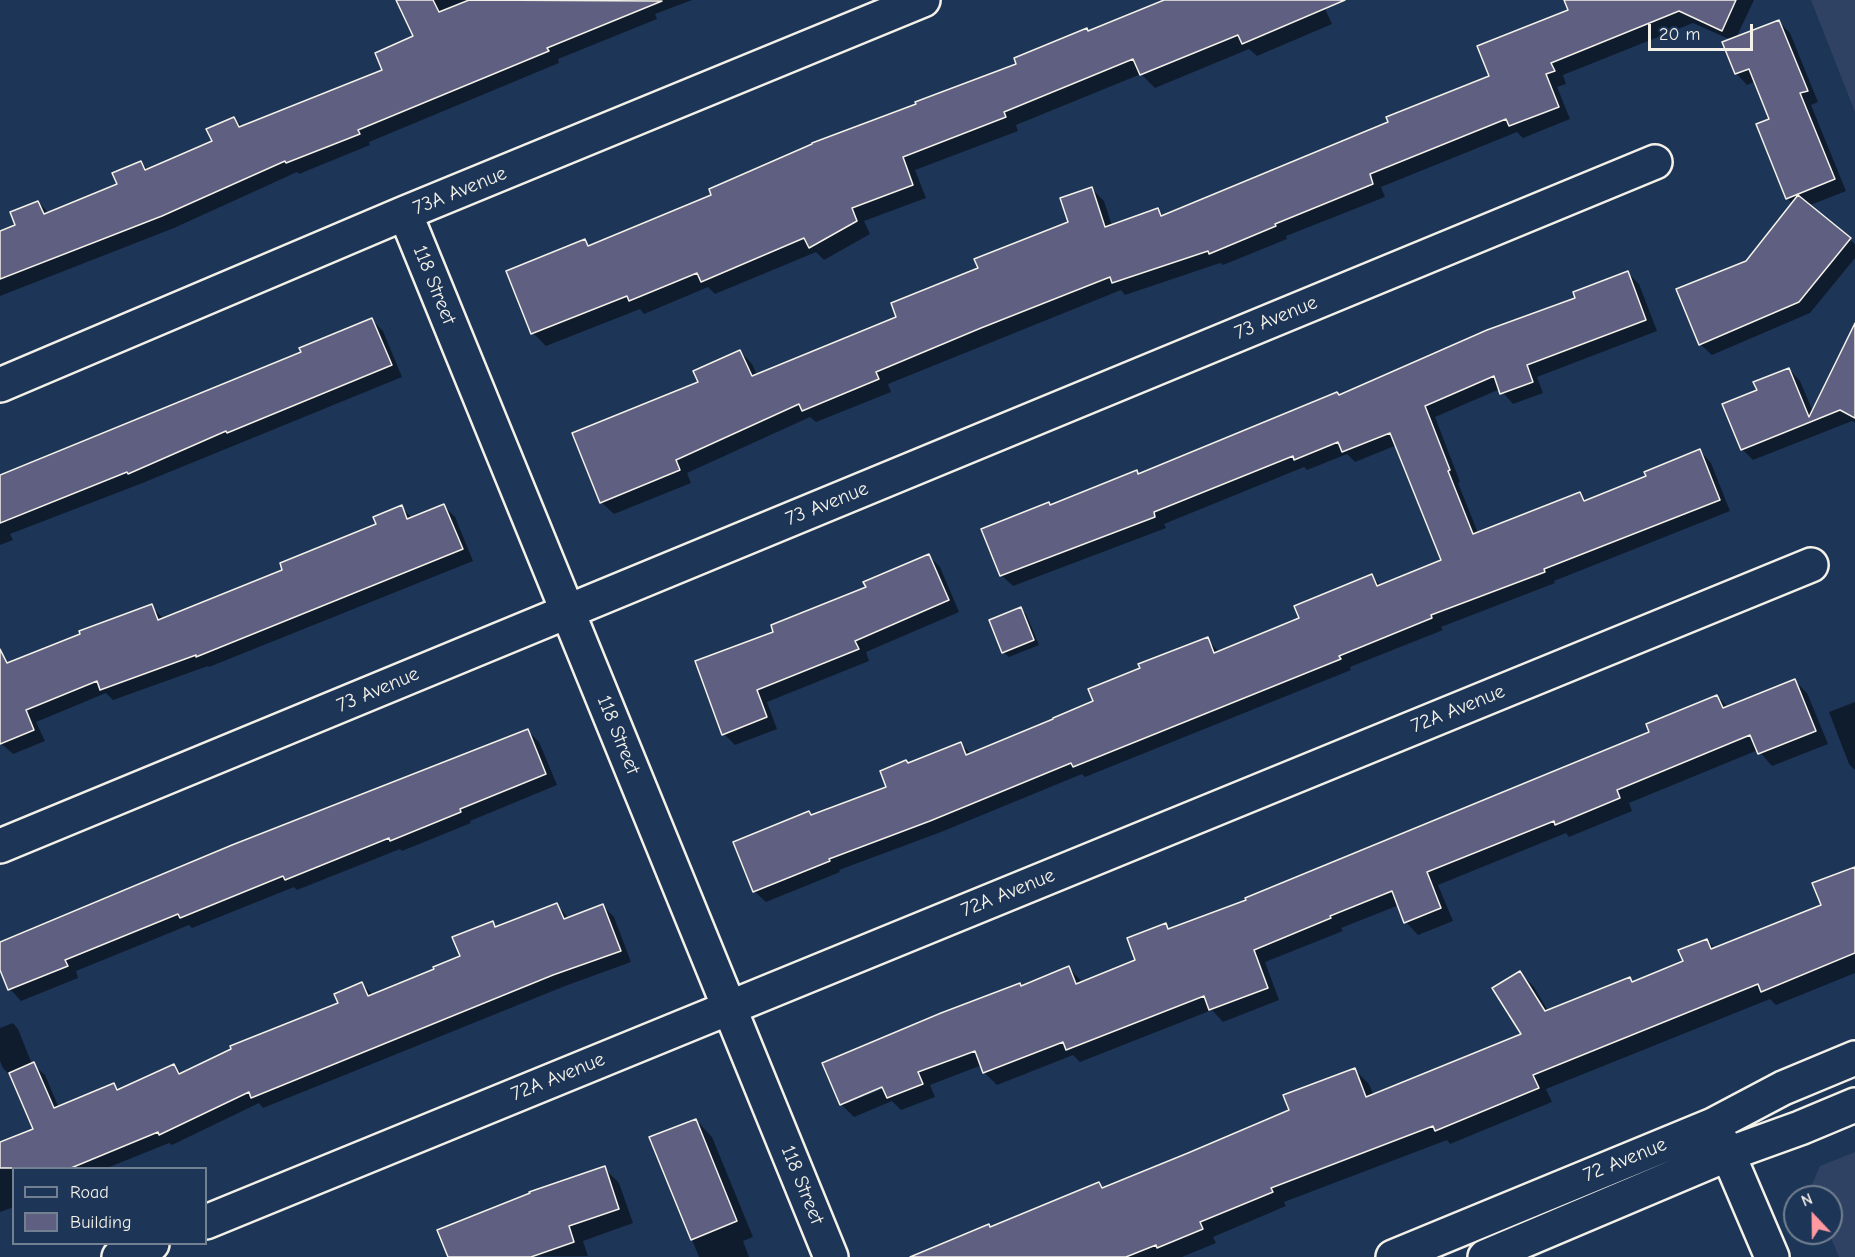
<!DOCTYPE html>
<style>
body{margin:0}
#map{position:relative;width:1855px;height:1257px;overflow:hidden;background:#1d3557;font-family:"Comic Neue",sans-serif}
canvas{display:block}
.legend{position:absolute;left:12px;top:1167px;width:195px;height:78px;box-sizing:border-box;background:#1d3557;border:2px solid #738091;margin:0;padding:8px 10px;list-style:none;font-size:18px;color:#f4f1e8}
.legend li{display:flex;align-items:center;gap:12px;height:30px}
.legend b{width:30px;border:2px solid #738091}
.north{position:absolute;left:1783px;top:1185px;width:60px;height:60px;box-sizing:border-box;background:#1d3557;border:2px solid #738091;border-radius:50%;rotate:338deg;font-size:16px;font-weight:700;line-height:24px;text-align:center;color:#f4f1e8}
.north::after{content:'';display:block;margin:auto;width:21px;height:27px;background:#ff9aa2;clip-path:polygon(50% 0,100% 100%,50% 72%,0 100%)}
.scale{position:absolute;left:1648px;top:24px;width:105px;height:27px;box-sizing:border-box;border:3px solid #f4f1e8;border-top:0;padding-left:8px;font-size:18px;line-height:21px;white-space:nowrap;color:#f4f1e8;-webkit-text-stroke:4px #1d3557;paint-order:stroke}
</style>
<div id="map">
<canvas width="1855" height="1257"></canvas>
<ul class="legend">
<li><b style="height:8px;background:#1d3557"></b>Road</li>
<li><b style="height:16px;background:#5e5f81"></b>Building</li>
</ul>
<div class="north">N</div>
<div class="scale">20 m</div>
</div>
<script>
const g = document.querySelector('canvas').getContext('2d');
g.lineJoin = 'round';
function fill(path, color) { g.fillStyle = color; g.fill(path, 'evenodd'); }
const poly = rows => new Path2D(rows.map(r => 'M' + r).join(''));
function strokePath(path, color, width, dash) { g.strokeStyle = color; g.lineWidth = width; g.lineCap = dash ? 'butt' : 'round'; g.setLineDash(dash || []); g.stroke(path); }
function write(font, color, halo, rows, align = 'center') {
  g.font = font + ' "Comic Neue",sans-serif'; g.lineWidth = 4.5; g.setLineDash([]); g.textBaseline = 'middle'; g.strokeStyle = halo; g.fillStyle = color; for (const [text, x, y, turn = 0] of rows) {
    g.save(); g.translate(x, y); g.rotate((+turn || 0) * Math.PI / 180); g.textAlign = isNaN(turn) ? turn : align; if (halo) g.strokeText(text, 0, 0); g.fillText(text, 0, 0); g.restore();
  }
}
fill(poly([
 [1811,0,1855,0,1855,112],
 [1855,1152,1855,1257,1839,1257,1829,1233,1831,1233,1831,1197,1814,1197,1810,1189,1820,1166]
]), '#304264');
fill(poly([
 [397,0,535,0,537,4,547,0,692,0,655,14,657,19,558,59,559,63,369,142,370,145,299,174,297,172,174,228,0,296,0,233,17,226,38,202,49,213,119,185,141,163,149,170,214,142,234,118,243,127,384,70,415,37],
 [1167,0,1321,0,1332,24,1257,56,1249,49,1155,88,1141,74,1016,125,1018,131,915,170,926,198,864,221,870,234,824,260,816,252,715,294,708,287,644,314,640,309,546,346,533,333,585,241,590,246,713,196,1018,65,1016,59],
 [1597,0,1754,0,1736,38,1778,21,1790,33,1818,102,1811,105,1846,191,1808,206,1855,244,1855,258,1810,313,1712,355,1700,344,1747,262,1793,204,1787,198,1758,125,1771,119,1756,81,1747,85,1736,73,1731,40,1693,23,1563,75,1566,84,1557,87,1570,119,1523,138,1517,132,1381,187,1385,197,1286,236,1287,239,1223,265,1220,263,1125,295,1121,290,888,384,891,392,816,422,810,417,687,473,691,483,614,514,601,502,700,383,740,351,752,364,757,375,898,318,980,269,1070,223,1092,189,1104,201,1112,226,1158,210,1164,216,1390,123,1491,77],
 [1628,273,1639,284,1657,331,1537,377,1543,393,1513,404,1500,389,1435,417,1460,482,1458,483,1478,533,1580,494,1587,501,1648,477,1700,451,1711,463,1730,511,1554,581,1555,583,1441,627,1443,630,1350,667,1351,670,1085,777,1082,774,941,832,839,870,840,872,766,902,754,891,809,812,813,816,888,787,909,765,961,744,971,754,1095,702,1207,639,1219,652,1301,619,1372,576,1381,586,1443,561,1397,445,1355,462,1347,454,1307,470,1304,467,1164,524,1166,528,1013,586,1001,575,1051,507,1136,472,1139,475,1340,396,1577,299],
 [372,320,383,331,402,377,140,484,10,534,13,540,0,545,0,480,303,353],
 [1855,360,1855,422,1852,421,1753,460,1742,449,1789,369,1800,381,1813,412],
 [444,506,455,517,473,561,209,667,208,666,113,700,106,693,36,722,45,741,13,754,2,744,0,745,0,667,151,606,164,619,284,571,378,525,401,507,413,519],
 [929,556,940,567,959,612,866,652,869,661,767,702,777,729,735,745,724,734,775,632],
 [1021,609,1026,614,1039,645,1009,657,1003,652],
 [1794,680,1807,693,1828,744,1772,766,1758,750,1629,803,1632,811,1569,837,1566,833,1438,885,1453,921,1418,935,1406,922,1399,905,1341,928,1343,931,1265,962,1279,1000,1223,1022,1212,1010,1080,1062,1073,1055,997,1085,984,1072,982,1065,930,1085,935,1097,901,1110,892,1101,854,1117,841,1104,824,1063,942,1014,1019,985,1022,987,1069,968,1083,983,1137,961,1129,939,1165,925,1170,930,1248,901,1247,899,1651,733,1648,725,1717,696,1728,707],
 [889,1083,890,1086,845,1104,845,1101],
 [1855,702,1855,770,1849,764,1829,712],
 [528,731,539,742,557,785,470,821,471,823,402,851,400,849,297,890,294,887,192,928,189,925,76,971,78,978,21,1001,10,989,0,966,0,944],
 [1855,869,1855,973,1776,1005,1770,999,1546,1089,1552,1102,1450,1144,1447,1140,1284,1202,1286,1206,1213,1237,1216,1243,1182,1257,913,1257,1099,1184,1104,1188,1291,1110,1355,1070,1369,1084,1374,1096,1523,1035,1520,973,1534,987,1548,1011,1630,978,1634,983,1685,962,1707,940,1716,949,1823,906],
 [557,905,569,919,603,906,614,917,631,962,565,986,263,1108,259,1103,172,1145,169,1143,107,1168,14,1168,14,1207,0,1212,0,1144,35,1129,10,1072,8,1073,3,1068,0,1061,0,1028,13,1023,18,1029,32,1064,45,1075,59,1108,114,1085,120,1091,173,1065,182,1074,340,1004,362,984,373,995,436,970,461,957,492,923,497,928],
 [696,1120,712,1137,753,1237,743,1241,749,1257,699,1257,651,1138],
 [604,1168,619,1183,633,1223,583,1241,588,1256,450,1257]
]), '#0007');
const building = poly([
 [396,0,433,0,439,12,469,0,662,1,547,48,549,51,358,130,360,134,286,163,285,161,162,216,0,279,0,231,15,225,10,212,38,201,44,214,117,184,112,173,141,161,145,170,212,141,206,129,234,117,239,127,382,70,375,53,413,36,396,0],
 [1164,0,1345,0,1242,44,1238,35,1140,75,1133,59,1004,112,1006,117,903,157,913,185,852,208,857,221,809,248,804,238,701,282,697,273,629,301,627,296,531,334,506,271,585,239,588,246,711,195,709,189,812,144,812,143,916,104,915,102,1016,64,1014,58,1087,28,1088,31,1164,0],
 [1564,0,1736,0,1722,31,1679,11,1551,63,1555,71,1546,74,1559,107,1509,126,1506,119,1370,174,1373,184,1275,224,1276,226,1209,254,1208,251,1112,283,1110,277,981,328,876,372,879,379,802,411,799,404,676,460,680,470,600,503,572,433,698,382,693,371,740,350,752,376,896,317,891,303,978,268,974,259,1068,222,1060,198,1092,187,1105,227,1158,208,1161,216,1388,122,1386,117,1489,76,1477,46,1568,10,1564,0],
 [1779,20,1808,91,1800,93,1835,179,1786,199,1756,124,1769,119,1749,69,1735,74,1722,42,1779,20],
 [1798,195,1851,238,1799,302,1699,345,1676,289,1746,261,1798,195],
 [1628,271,1646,320,1527,365,1533,382,1500,394,1494,376,1425,406,1450,470,1448,471,1473,534,1580,492,1584,501,1646,476,1644,472,1700,449,1720,500,1544,569,1545,572,1431,615,1432,618,1339,656,1341,659,1073,767,1071,763,930,821,829,859,830,861,753,892,733,842,809,811,811,815,886,787,880,771,906,760,908,763,961,742,966,755,1053,719,1053,718,1093,701,1088,689,1140,668,1138,664,1208,637,1214,653,1299,618,1294,606,1372,574,1377,586,1441,560,1390,433,1342,452,1338,442,1294,460,1293,456,1154,512,1155,517,1000,576,981,529,1049,502,1050,505,1137,470,1138,474,1337,392,1339,395,1487,330,1575,298,1573,292,1628,271],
 [372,318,392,365,227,433,226,431,128,474,127,472,0,523,0,475,301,352,299,348,372,318],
 [1855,323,1855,418,1840,410,1741,450,1722,404,1757,390,1753,382,1789,368,1809,417,1855,323],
 [444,504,463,549,196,657,196,655,100,690,97,681,26,710,34,730,0,744,0,649,7,663,80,634,79,631,152,604,158,620,282,570,280,563,376,524,373,517,402,505,407,519,444,504],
 [929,554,949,600,855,641,859,649,757,690,767,717,722,735,695,661,773,632,771,625,866,587,863,582,929,554],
 [1021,607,1034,640,1002,653,989,620,1021,607],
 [1795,679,1816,731,1758,754,1750,735,1617,790,1620,798,1555,825,1554,821,1427,872,1441,908,1404,923,1392,891,1330,916,1331,918,1254,950,1268,988,1209,1010,1204,996,1066,1050,1063,1042,983,1073,975,1051,918,1072,923,1084,887,1098,882,1087,840,1105,822,1063,941,1013,1020,983,1021,986,1069,966,1076,984,1135,960,1127,938,1166,923,1168,929,1246,900,1245,898,1649,732,1646,724,1717,695,1723,708,1795,679],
 [528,729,546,774,460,809,461,812,390,841,389,838,285,880,283,876,180,918,178,914,65,960,68,966,8,990,0,970,0,942,232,845,528,729],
 [1855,867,1855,953,1761,992,1758,984,1533,1075,1539,1088,1435,1131,1433,1126,1271,1188,1273,1192,1200,1222,1203,1229,1157,1248,1156,1245,1126,1257,910,1257,989,1224,990,1227,1099,1182,1102,1188,1188,1153,1289,1110,1283,1095,1355,1068,1366,1097,1521,1034,1492,988,1520,971,1545,1011,1630,977,1632,982,1683,961,1678,950,1707,939,1711,949,1821,905,1812,883,1855,867],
 [557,903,564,919,603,904,621,951,553,975,251,1098,249,1092,159,1135,158,1132,71,1168,0,1168,0,1142,33,1129,9,1073,34,1062,54,1108,114,1083,117,1090,174,1064,179,1074,231,1049,230,1046,338,1003,334,994,362,982,368,996,434,969,433,967,460,956,452,937,493,921,495,927,557,903],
 [696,1119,737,1221,691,1240,649,1137,696,1119],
 [605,1166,619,1209,569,1226,574,1242,531,1257,448,1257,437,1230,530,1193,529,1192,605,1166]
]);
fill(building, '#5e5f81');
strokePath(building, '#f4f1e8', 1.5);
const street = poly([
 [405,213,831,1257],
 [0,385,405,213,923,0],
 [0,846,1655,162],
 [206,1222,1811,565],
 [119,1257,152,1244]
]);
const secondary = poly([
 [1718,1135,1728,1154,1772,1257],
 [1393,1257,1713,1125,1783,1088,1855,1058],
 [1485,1257,1728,1154,1800,1128,1855,1105]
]);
strokePath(street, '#f4f1e8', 38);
strokePath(secondary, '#f4f1e8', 38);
strokePath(street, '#1d3557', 33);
strokePath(secondary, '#1d3557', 33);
write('20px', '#f4f1e8', '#1d3557', [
 ["73A Avenue",460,191,-22],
 ["118 Street",434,285,68],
 ["73 Avenue",1276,318,-22],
 ["73 Avenue",827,504,-22],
 ["73 Avenue",378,690,-23],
 ["72A Avenue",1458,709,-22],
 ["118 Street",618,735,68],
 ["72A Avenue",1008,893,-22],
 ["72A Avenue",558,1077,-22],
 ["72 Avenue",1625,1160,-22],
 ["118 Street",802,1185,68]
]);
</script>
